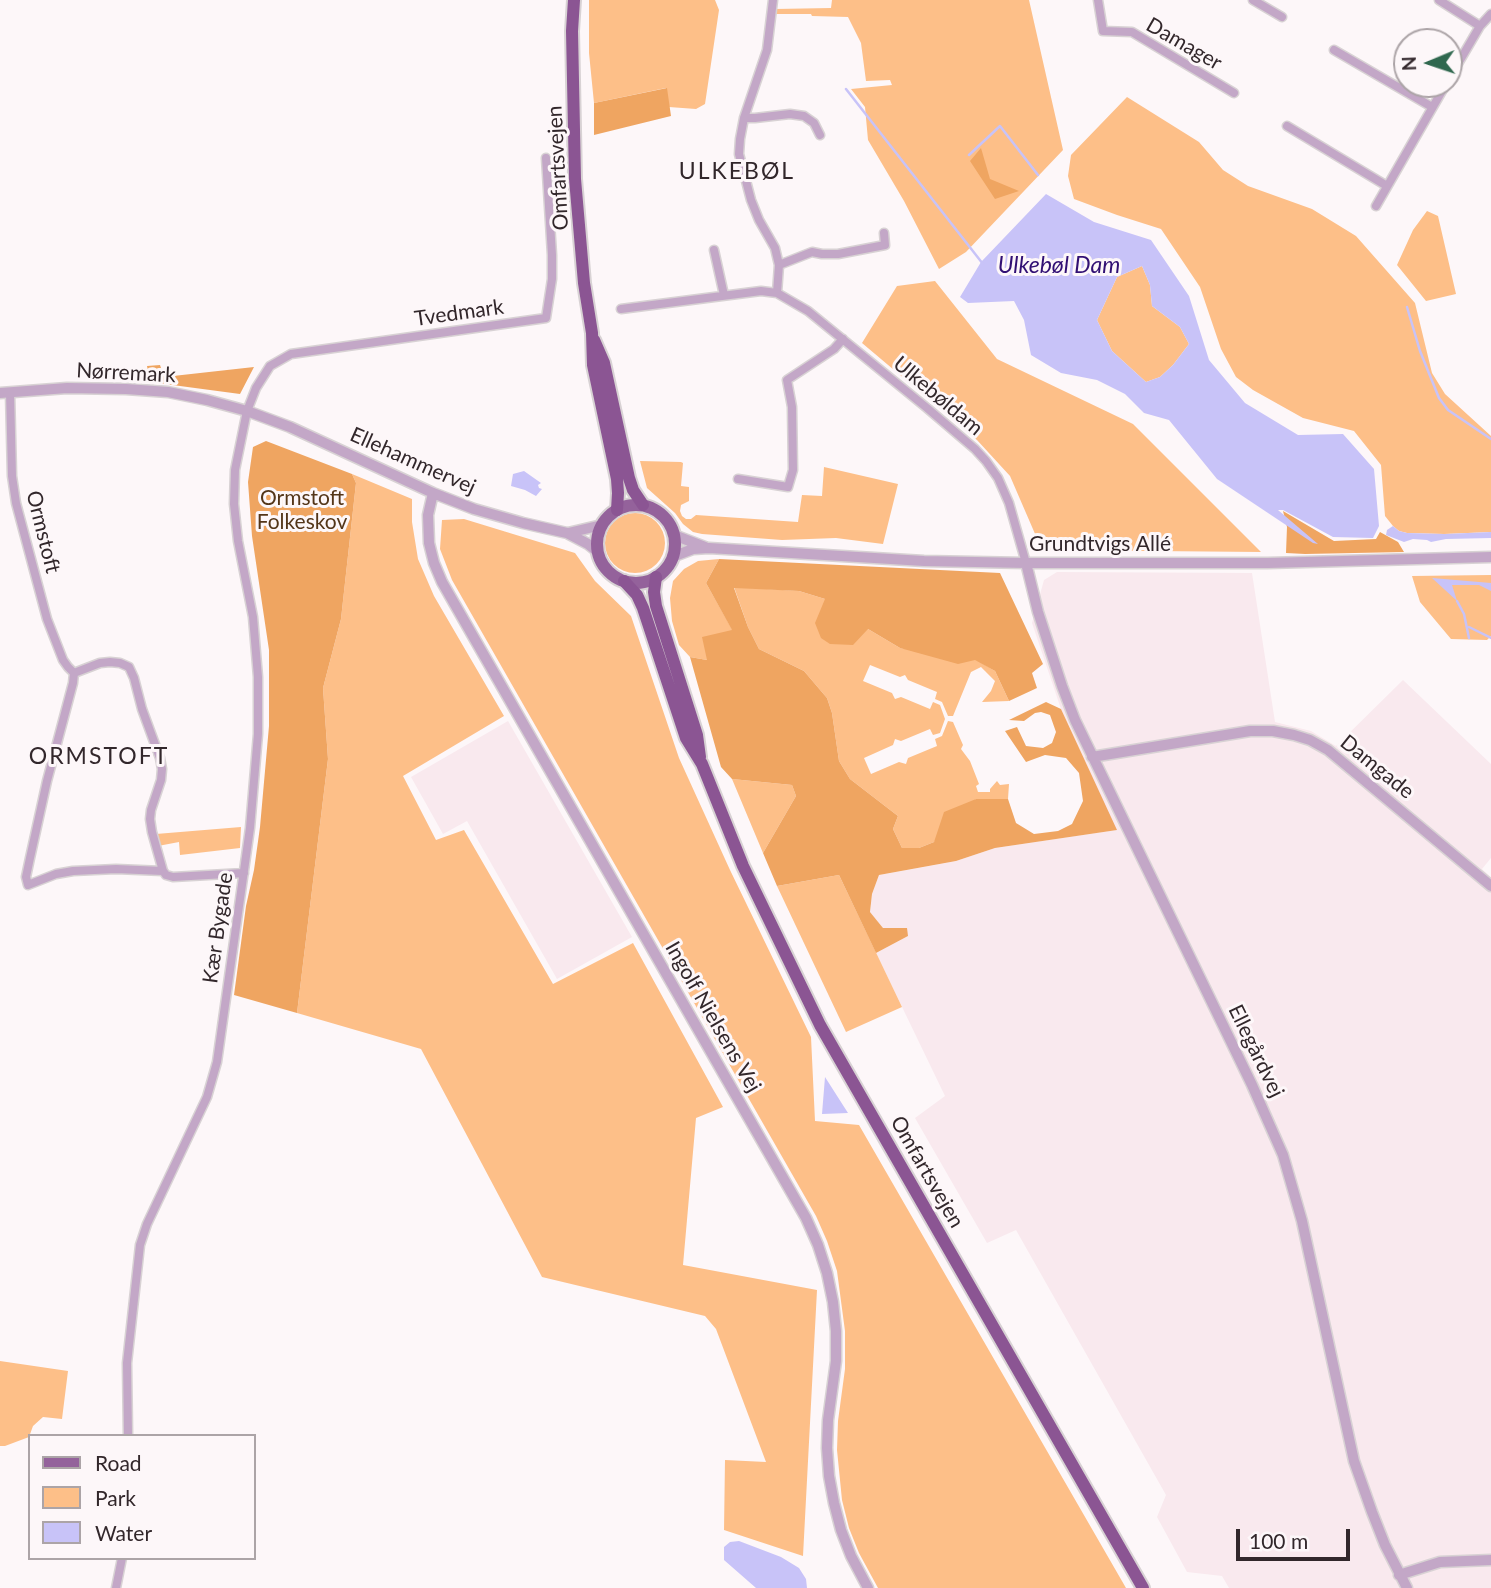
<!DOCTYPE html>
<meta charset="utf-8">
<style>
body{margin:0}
#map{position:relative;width:1491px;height:1588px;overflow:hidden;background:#fdf7f9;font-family:Lato,sans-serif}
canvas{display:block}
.legend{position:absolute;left:28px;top:1434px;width:228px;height:126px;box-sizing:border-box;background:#fdf7f9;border:2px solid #aca4a7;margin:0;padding:9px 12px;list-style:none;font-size:21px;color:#32272b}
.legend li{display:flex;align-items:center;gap:14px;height:35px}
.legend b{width:35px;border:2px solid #aca4a7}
.north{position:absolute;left:1393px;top:28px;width:70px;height:70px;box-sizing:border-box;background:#fdf7f9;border:2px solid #aca4a7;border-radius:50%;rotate:268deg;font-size:19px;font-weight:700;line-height:28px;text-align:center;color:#32272b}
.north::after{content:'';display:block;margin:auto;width:24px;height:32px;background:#30684f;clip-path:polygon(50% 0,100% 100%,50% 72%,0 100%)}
.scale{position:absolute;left:1236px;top:1529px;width:114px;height:32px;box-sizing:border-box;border:4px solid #32272b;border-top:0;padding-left:9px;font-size:21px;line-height:24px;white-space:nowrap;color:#32272b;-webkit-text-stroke:5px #fdf7f9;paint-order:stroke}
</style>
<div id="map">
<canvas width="1491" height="1588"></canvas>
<ul class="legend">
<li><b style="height:9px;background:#94629b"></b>Road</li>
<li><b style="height:19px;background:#fdbf88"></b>Park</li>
<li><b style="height:19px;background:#c8c3f8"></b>Water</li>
</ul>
<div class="north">N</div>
<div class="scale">100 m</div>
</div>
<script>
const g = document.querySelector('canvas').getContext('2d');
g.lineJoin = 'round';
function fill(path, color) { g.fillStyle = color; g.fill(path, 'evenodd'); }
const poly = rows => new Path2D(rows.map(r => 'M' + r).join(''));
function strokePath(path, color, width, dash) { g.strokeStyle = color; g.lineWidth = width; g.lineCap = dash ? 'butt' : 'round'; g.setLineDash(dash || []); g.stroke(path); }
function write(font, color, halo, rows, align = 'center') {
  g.font = font + ' Lato,sans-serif'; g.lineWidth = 6; g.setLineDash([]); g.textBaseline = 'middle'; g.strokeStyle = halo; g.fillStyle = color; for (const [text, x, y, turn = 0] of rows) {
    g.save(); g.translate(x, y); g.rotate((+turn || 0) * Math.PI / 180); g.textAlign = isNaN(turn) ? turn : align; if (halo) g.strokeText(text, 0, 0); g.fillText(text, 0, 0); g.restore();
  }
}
fill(poly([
 [1057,572,1252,573,1275,722,1311,731,1336,746,1403,680,1491,764,1491,858,1482,869,1491,877,1491,1588,1229,1588,1222,1576,1187,1572,1157,1517,1166,1495,1016,1230,987,1243,915,1118,945,1096,876,953,908,936,883,928,870,912,872,894,879,875,956,861,995,848,1116,830,1061,709,1032,623,1044,580],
 [508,721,632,937,557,979,467,821,443,834,411,777]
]), '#f9e9ee');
fill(poly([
 [589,0,715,0,719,10,705,104,696,109,669,107,666,88,594,103,589,53],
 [832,0,1029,0,1063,150,966,252,939,269,904,201,868,140,865,107,851,89,892,85,890,80,866,81,861,43,848,17,812,16,811,14,775,14,775,9,831,8],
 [1127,97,1199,142,1223,170,1248,186,1312,209,1356,236,1415,303,1432,373,1445,394,1491,436,1491,532,1444,534,1407,533,1399,531,1393,526,1385,516,1381,465,1354,431,1303,418,1253,390,1236,377,1221,349,1200,287,1161,229,1117,215,1074,199,1068,176,1071,155],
 [1427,211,1438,216,1456,294,1426,301,1397,265,1413,230],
 [1142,266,1150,285,1152,306,1180,327,1189,344,1173,365,1160,377,1146,382,1112,351,1097,320,1117,277],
 [935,281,997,359,1133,424,1261,552,1042,550,1010,476,977,440,862,343,897,286],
 [640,461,681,462,683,463,681,486,689,487,689,501,681,505,680,511,682,516,686,519,691,519,696,515,798,522,802,495,822,496,824,467,898,484,883,544,836,538,782,540,702,534,693,532,683,524,675,513,647,488],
 [352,474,412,499,412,522,418,559,434,596,504,716,403,776,436,840,464,830,553,984,633,943,723,1107,696,1118,683,1265,817,1290,803,1556,724,1530,725,1460,766,1462,716,1329,705,1316,542,1277,421,1049,297,1013,328,759,323,688,341,619,356,483],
 '605 543a30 30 0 1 1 60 0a30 30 0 1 1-60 0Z',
 [464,519,575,553,595,581,631,616,679,758,730,870,811,1037,815,1121,859,1125,1126,1588,878,1588,859,1553,849,1528,842,1500,837,1450,838,1421,845,1369,845,1331,837,1271,827,1241,816,1216,452,580,440,549,442,520],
 [719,559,706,583,733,631,707,660,690,657,679,645,672,621,670,598,673,581,684,569,698,561],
 [1491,575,1491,636,1487,640,1451,639,1420,602,1412,576],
 [734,587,799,591,825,599,868,629,900,648,975,659,995,671,1009,701,982,702,991,691,995,681,981,667,971,672,953,716,948,716,942,702,935,699,937,692,908,680,905,675,900,677,870,665,863,681,892,693,895,699,901,697,930,709,933,702,940,705,945,719,940,733,933,735,930,729,901,741,895,739,893,745,864,758,871,774,899,762,906,764,908,758,937,746,935,739,942,736,948,721,953,722,963,745,961,749,970,761,979,784,976,786,978,792,990,792,990,789,997,781,1000,785,1009,784,1008,799,976,799,934,842,919,848,902,848,893,829,898,816,850,779,839,761,832,713,827,698,804,671,759,649,748,627],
 [732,779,792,785,796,796,763,853],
 [241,827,240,848,180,855,179,842,158,846,156,834],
 [839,875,902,1007,846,1032,777,886],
 [0,1361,68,1371,62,1419,43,1417,33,1426,29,1437,5,1446,0,1446]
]), '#fdbf88');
fill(poly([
 [667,88,671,116,594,135,594,103],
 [981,148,990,179,1019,191,995,199,970,161],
 [160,365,164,377,254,367,240,394,150,382,147,366],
 [266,441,352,474,356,483,341,619,323,688,328,759,297,1013,234,995,246,906,254,870,260,827,269,726,269,650,252,536,248,482,253,447],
 [1283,511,1334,541,1376,539,1380,532,1398,542,1404,552,1305,554,1286,553,1287,527],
 [719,559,1000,573,1043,664,1032,673,1037,688,1009,701,995,671,975,660,958,664,900,648,868,629,853,645,830,644,821,638,815,623,825,599,799,591,734,588,748,627,759,649,804,671,827,698,832,713,839,761,850,779,898,816,893,829,902,848,919,848,934,842,944,812,976,799,1008,799,1016,823,1034,834,1058,831,1072,824,1083,801,1079,773,1066,758,1045,755,1026,762,1005,731,1017,727,1026,746,1043,748,1052,743,1056,732,1050,715,1041,712,1035,713,1024,721,1009,720,1046,702,1061,709,1117,830,995,848,956,861,879,875,872,894,870,912,883,928,907,928,908,936,876,953,839,875,777,886,763,853,796,796,792,785,732,779,721,767,690,657,707,660,702,637,732,630,706,583]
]), '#efa561');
fill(poly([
 [1046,194,1094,222,1151,240,1189,296,1209,360,1245,403,1298,435,1343,434,1374,469,1379,526,1373,538,1333,537,1283,510,1278,510,1318,544,1313,543,1217,479,1169,420,1144,413,1125,394,1097,380,1061,373,1031,355,1024,320,1014,301,968,303,960,297,981,262],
 [1142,266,1150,285,1152,306,1180,327,1189,344,1173,365,1160,377,1146,382,1112,351,1097,320,1117,277],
 [524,471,541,483,538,485,539,488,542,489,536,496,525,490,511,486,513,474],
 [1393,526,1399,531,1407,533,1445,534,1491,532,1491,538,1446,539,1431,542,1427,540,1413,539,1404,542,1386,535,1387,530],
 [1432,578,1491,583,1491,591,1479,585,1452,585,1457,601],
 [825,1077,848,1113,822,1114],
 [739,1541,781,1557,799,1568,806,1579,807,1588,756,1588,724,1560,724,1547,730,1542]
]), '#c8c3f8');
strokePath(poly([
 [846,89,983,264],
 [969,155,1000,126,1038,175],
 [1407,307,1420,351,1439,398,1448,410,1491,439],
 [1457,601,1464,614,1469,638],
 [1469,627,1491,638]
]), '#c8c3f8', 2.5);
const minor = poly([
 [773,0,767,50,744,118,740,139,739,154,751,200,759,220,775,248,779,265,777,293],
 [1098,0,1103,31,1132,32,1234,93],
 [1253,0,1282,17],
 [1439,0,1480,26],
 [1334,50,1432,107],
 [1449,79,1480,26,1491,14],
 [744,118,755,118,790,114,804,116,814,123,820,135],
 [1287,126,1387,186],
 [1376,206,1446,84],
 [714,250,724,295],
 [779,265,812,252,822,254,838,254,885,245,884,233],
 [621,309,761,291,777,293,808,311,927,408,975,449,986,461,998,478,1009,503,1026,563],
 [10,392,12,476,16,503,47,619,63,660,68,667,74,673,100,663,110,662,120,663,129,667,134,678,142,709,160,758,162,769,161,780,151,810,150,819,152,832,163,871,166,875,173,877,244,873],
 [738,479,788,487,793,470,792,407,787,380,834,349,843,339],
 [74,673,73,683,47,781,30,858,26,877,28,885,56,874,73,871,116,869,163,871],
 [128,1436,127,1363,140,1245,147,1224,207,1097,217,1062,250,828,258,734,258,677,253,617,238,541,234,504,235,470,247,411,256,388,270,366,291,354,546,318,552,279,552,255,546,158],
 [116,1588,122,1558]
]);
const tertiary = poly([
 [0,393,67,388,126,389,168,392,207,400,247,411,290,427,433,493,474,509,523,523,567,533,588,544,598,552],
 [433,493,428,515,429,543,434,563,442,582,806,1218,818,1245,827,1273,833,1302,836,1331,836,1361,828,1420,827,1448,829,1476,834,1503,841,1530,851,1556,868,1588],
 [568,533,602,525],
 [674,535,705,547],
 [672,557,693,549,709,548,924,561,1026,563,1268,563,1491,557],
 [1026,563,1038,612,1062,686,1075,720,1252,1085,1283,1155,1302,1221,1354,1461,1372,1512,1385,1545,1407,1588],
 [1092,757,1250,731,1273,731,1294,735,1310,740,1328,750,1491,886],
 [1399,1575,1440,1562,1491,1560]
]);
const primary = poly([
 '597 544a39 39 0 1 1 78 0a39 39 0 1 1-78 0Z'
]);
const trunk = poly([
 [574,0,572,31,575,179,584,283,592,333,593,365,617,479,618,493,617,510],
 [594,340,604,363,629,478,633,490,643,505],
 [656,577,654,592,656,606,697,735,700,757],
 [624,581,637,595,643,608,686,738,702,764,743,866,820,1025,1143,1588]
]);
strokePath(minor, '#d8d2d4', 11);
strokePath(tertiary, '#d8d2d4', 13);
strokePath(primary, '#d8d2d4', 16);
strokePath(trunk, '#d8d2d4', 16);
strokePath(minor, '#c3a7c7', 8);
strokePath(tertiary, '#c3a7c7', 10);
strokePath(primary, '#94629b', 12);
strokePath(trunk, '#8b5593', 12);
write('21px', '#32272b', '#fdf7f9', [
 ["Damager",1184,44,30],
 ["Omfartsvejen",558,168,-93],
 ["Tvedmark",459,313,-8],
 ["Nørremark",126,373,3],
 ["Ulkebøldam",938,396,40],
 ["Ellehammervej",413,461,24],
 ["Ormstoft",43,532,76],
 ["Grundtvigs Allé",1100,544],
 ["Damgade",1377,767,39],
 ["Kær Bygade",218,928,-82],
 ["Ingolf Nielsens Vej",713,1017,60],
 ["Ellegårdvej",1256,1051,64],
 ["Omfartsvejen",927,1172,60]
]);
write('21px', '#543619', '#fdf7f9', [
 ["Ormstoft",302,498],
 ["Folkeskov",302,522]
]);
g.letterSpacing = '2px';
write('23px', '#32272b', '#fdf7f9', [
 ["ULKEBØL",737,172],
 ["ORMSTOFT",99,757]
]);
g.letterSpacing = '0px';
write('italic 23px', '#310f73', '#fdf7f9', [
 ["Ulkebøl Dam",1059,266]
]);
</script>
